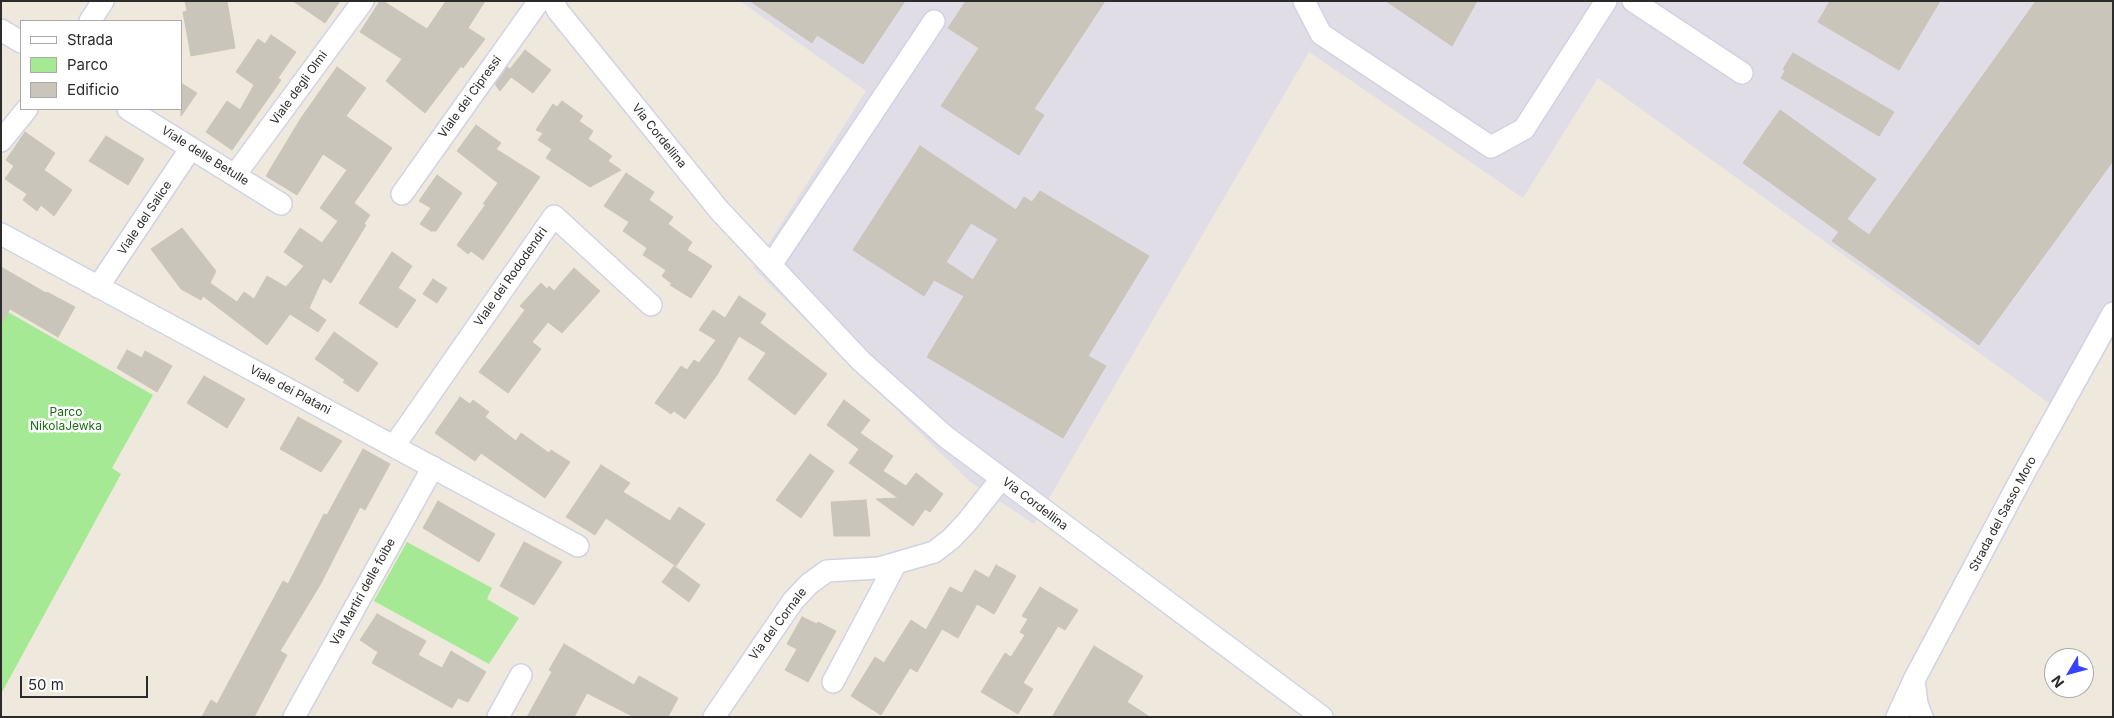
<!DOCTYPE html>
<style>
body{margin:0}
#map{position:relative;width:2114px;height:718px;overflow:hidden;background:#eee9dc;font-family:Inter,sans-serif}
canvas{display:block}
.frame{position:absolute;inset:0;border:2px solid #2b2b2b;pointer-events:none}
.legend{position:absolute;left:20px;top:20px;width:162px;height:90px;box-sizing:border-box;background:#fff;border:1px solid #aaa;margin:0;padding:6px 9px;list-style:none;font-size:15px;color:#2b2b2b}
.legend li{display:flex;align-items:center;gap:10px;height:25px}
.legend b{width:25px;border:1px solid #aaa}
.north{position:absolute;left:2044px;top:648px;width:50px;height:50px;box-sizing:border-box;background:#fff;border:1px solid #aaa;border-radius:50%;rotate:233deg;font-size:14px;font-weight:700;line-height:20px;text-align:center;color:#2b2b2b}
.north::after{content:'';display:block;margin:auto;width:18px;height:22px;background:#3841ff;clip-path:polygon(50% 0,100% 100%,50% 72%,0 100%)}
.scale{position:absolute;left:20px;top:676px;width:128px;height:22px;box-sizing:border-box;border:2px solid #2b2b2b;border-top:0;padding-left:6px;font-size:15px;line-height:18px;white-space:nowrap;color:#2b2b2b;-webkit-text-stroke:4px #fff;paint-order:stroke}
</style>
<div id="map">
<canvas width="2114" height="718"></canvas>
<div class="frame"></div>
<ul class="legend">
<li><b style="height:6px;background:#fff"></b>Strada</li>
<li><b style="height:14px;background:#a5e994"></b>Parco</li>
<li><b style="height:14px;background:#c9c5bb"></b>Edificio</li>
</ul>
<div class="north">N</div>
<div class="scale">50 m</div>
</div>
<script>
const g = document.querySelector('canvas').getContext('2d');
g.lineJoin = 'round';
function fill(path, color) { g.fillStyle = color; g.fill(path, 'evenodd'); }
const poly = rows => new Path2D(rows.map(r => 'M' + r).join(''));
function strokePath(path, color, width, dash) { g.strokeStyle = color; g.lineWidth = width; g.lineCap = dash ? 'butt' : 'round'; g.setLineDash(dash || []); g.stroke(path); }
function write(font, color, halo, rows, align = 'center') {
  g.font = font + ' Inter,sans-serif'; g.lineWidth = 5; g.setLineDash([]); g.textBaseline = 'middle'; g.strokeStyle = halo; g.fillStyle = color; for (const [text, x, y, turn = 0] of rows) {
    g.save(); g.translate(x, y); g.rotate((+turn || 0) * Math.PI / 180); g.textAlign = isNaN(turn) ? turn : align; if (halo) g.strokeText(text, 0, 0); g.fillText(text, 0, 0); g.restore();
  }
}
fill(poly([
 [740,1,2113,1,2113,299,2053,406,1598,78,1523,198,1309,52,1034,524,969,481,753,268,866,91]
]), '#e1dde6');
fill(poly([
 [1,308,153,395,112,468,121,474,1,694],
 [407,542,492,588,487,599,519,618,489,664,374,601]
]), '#a5e994');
const building = poly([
 [185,1,227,1,235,48,191,56,183,12,187,11,185,1],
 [293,1,340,1,325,23,293,1],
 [380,1,383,1,427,29,446,1,485,1,468,28,485,39,463,68,461,66,425,113,386,81,402,59,360,32,380,1],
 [750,1,905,1,863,64,817,35,812,43,750,1],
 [966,1,1105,1,1034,109,1044,115,1019,155,941,106,979,48,948,28,966,1],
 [1386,1,1477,1,1452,46,1386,1],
 [1830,1,1940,1,1899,70,1818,22,1830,1],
 [2036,1,2113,1,2113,161,1979,345,1832,241,1839,232,1743,163,1780,110,1876,179,1847,219,1869,235,2036,1],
 [271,35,296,52,278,78,281,80,232,150,206,132,227,101,240,110,254,85,236,72,258,39,265,44,271,35],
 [525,50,551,70,533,93,511,77,500,91,495,84,507,67,510,69,525,50],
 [1793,53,1894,112,1879,136,1781,78,1785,71,1783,69,1793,53],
 [337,67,366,88,346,116,392,148,354,203,370,215,364,224,366,225,331,283,323,278,309,308,326,320,318,332,290,314,267,345,203,296,201,300,181,289,151,249,182,228,216,271,210,283,237,302,244,292,254,299,267,276,286,287,304,266,284,252,300,228,322,243,338,221,320,208,347,170,323,154,297,195,266,176,301,118,337,67],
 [181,83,197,93,181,116,181,83],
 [562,101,583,116,579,121,593,131,588,139,612,156,608,161,621,170,590,187,546,158,552,149,538,140,543,133,536,130,553,104,557,107,562,101],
 [476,125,501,143,496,149,540,177,483,260,471,251,468,254,457,245,486,204,483,204,498,183,457,151,476,125],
 [25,132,55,153,44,170,72,190,54,216,41,205,37,211,23,200,27,194,5,179,14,166,6,160,25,132],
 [106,136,144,159,128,185,89,161,106,136],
 [920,146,1016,210,1024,197,1032,202,1040,191,1149,256,1088,356,1106,366,1063,438,927,357,964,296,934,280,924,296,853,250,920,146],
 [971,223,998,239,973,280,946,262,971,223],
 [626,173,654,192,649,200,673,217,668,224,692,242,687,250,712,266,691,298,670,285,672,284,662,276,666,270,643,255,647,248,623,231,629,222,604,206,626,173],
 [437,175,462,193,436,231,431,231,420,224,431,208,419,201,437,175],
 [392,252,412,266,398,288,416,300,397,328,359,303,392,252],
 [1,267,46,293,47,292,75,307,58,337,10,309,1,324,1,267],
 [574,268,600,291,562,333,548,322,532,342,541,349,508,393,479,372,525,310,520,306,541,283,547,289,549,286,554,291,574,268],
 [433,279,447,288,437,303,423,294,433,279],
 [739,296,766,314,760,323,827,374,795,415,748,379,766,353,739,336,717,375,685,419,674,411,671,414,655,403,681,366,687,370,694,360,699,363,716,340,699,330,713,310,725,318,739,296],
 [334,332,378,363,358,392,343,382,345,380,315,359,334,332],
 [127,350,142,358,145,351,172,366,157,392,117,368,127,350],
 [204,376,245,399,227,428,187,403,204,376],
 [460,397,470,404,473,400,489,412,485,417,516,441,521,433,549,453,551,450,570,462,545,498,481,453,475,461,435,433,460,397],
 [844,400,870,420,860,433,893,456,883,471,906,486,916,473,943,494,930,512,925,509,913,526,876,499,898,498,849,463,859,449,827,425,844,400],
 [298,417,342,441,321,472,280,449,298,417],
 [363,449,390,464,365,510,360,507,320,585,280,651,287,655,254,717,202,717,211,700,217,704,283,581,288,584,324,514,327,515,363,449],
 [810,454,834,471,801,518,776,500,810,454],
 [601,465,630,483,623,492,670,521,679,507,705,524,676,566,606,518,595,535,566,517,601,465],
 [866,500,870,536,834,536,831,502,866,500],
 [438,501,495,534,479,562,423,528,438,501],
 [524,542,562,562,534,605,500,586,524,542],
 [996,565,1016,576,994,614,977,604,958,638,942,629,917,672,910,668,881,715,851,696,875,657,884,663,911,620,926,630,950,587,962,593,975,570,989,578,996,565],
 [674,566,700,585,689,602,662,582,674,566],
 [1040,587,1078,610,1065,630,1058,626,1023,683,1033,689,1018,714,981,692,1005,653,1011,657,1025,635,1020,632,1028,619,1022,616,1040,587],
 [377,614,426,641,418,655,442,668,451,651,486,672,468,702,458,698,452,708,372,663,378,652,360,640,377,614],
 [802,617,817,624,818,622,836,631,808,682,785,670,797,649,787,644,802,617],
 [564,644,634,685,639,676,678,698,668,717,634,717,587,693,574,717,527,717,552,672,549,670,564,644],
 [1094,646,1143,676,1127,702,1150,717,1052,717,1094,646]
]);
fill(building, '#c9c5bb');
strokePath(building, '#cac5b5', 1);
const minor = poly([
 [553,1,558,11,719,210,861,361,946,437,1322,717],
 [1304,1,1321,34,1491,147,1524,129,1606,1],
 [1633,1,1742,73],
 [90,21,103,1],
 [1,30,21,42],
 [128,109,281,204],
 [1,141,27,109],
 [235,175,363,1],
 [402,194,539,1],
 [1,234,578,546],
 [771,265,934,21],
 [98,287,191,148],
 [394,446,554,216,651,305],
 [1914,680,1917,704,1922,717],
 [833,682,896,563],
 [294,717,433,467],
 [498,717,521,675],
 [714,717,793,601,809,584,827,571,879,568,934,552,951,539,967,522,1001,479],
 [1897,717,1914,680,2023,475,2113,313]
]);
strokePath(minor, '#d1d2e5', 24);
strokePath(minor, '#fff', 21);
write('12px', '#2b2b2b', '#fff', [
 ["Viale degli Olmi",299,88,-54],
 ["Viale dei Cipressi",470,97,-54],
 ["Via Cordellina",659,136,51],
 ["Viale delle Betulle",205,156,32],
 ["Viale del Salice",145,218,-56],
 ["Viale dei Rododendri",511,277,-55],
 ["Viale dei Platani",290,390,28],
 ["Via Cordellina",1035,504,37],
 ["Strada del Sasso Moro",2003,514,-62],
 ["Via Martiri delle foibe",363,592,-61],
 ["Via del Cornale",778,624,-53]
]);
write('12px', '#1a6e14', '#fff', [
 ["Parco",66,412],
 ["NikolaJewka",66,426]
]);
</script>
